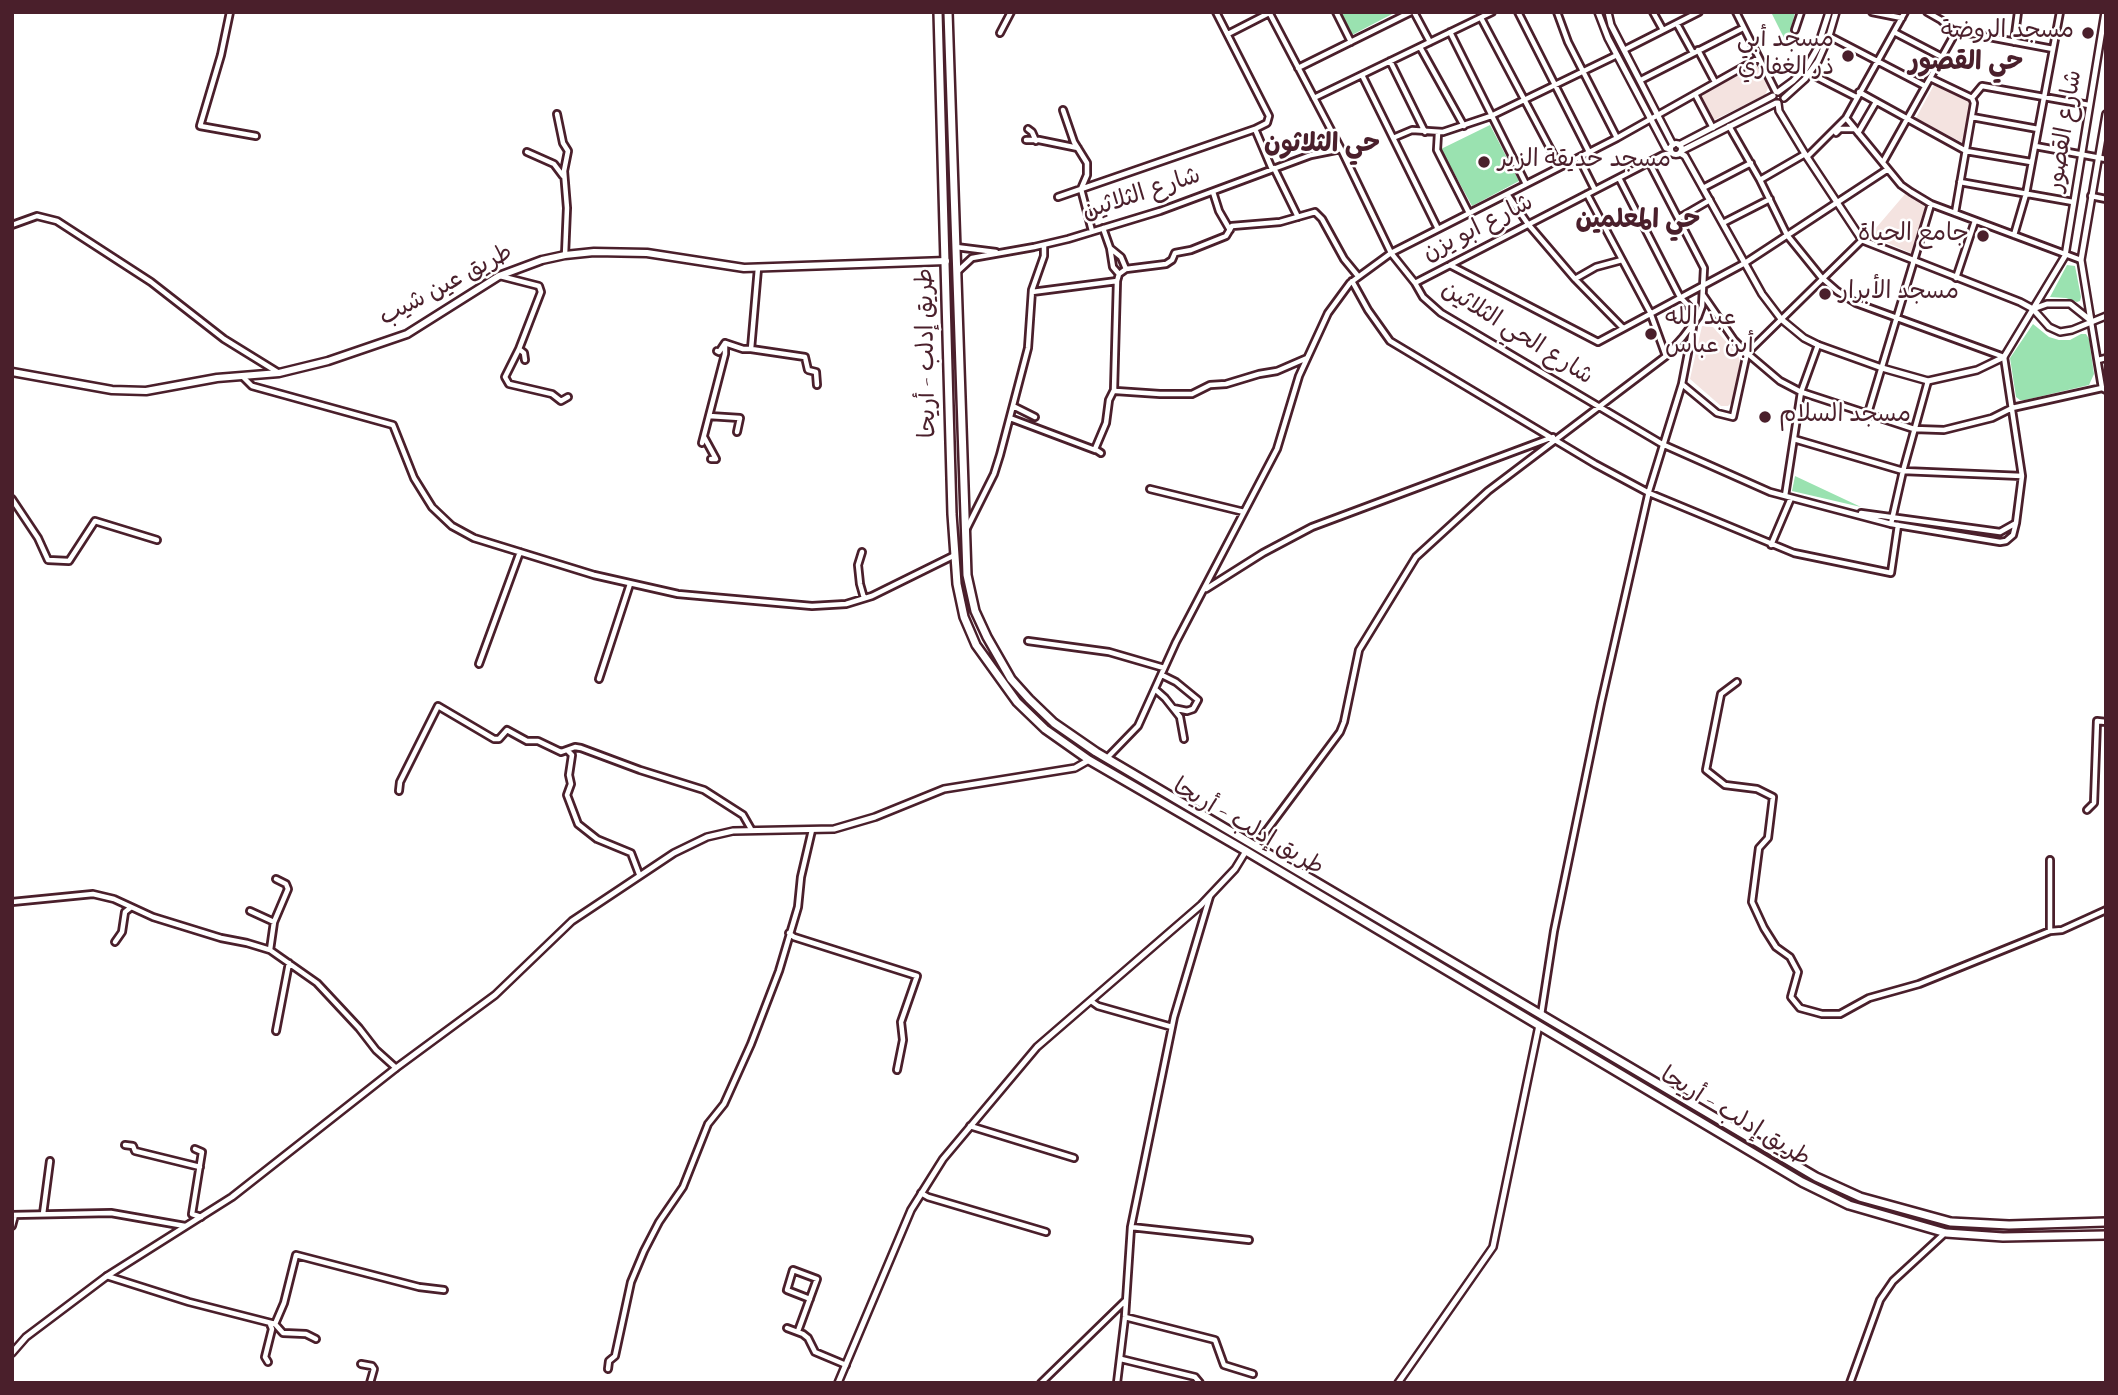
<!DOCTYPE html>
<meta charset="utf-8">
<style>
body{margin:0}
#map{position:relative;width:2118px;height:1395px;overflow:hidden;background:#fff;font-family:"Indie Flower",sans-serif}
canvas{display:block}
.frame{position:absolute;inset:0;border:14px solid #4a1f2b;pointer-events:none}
</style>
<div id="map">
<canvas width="2118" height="1395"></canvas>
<div class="frame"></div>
</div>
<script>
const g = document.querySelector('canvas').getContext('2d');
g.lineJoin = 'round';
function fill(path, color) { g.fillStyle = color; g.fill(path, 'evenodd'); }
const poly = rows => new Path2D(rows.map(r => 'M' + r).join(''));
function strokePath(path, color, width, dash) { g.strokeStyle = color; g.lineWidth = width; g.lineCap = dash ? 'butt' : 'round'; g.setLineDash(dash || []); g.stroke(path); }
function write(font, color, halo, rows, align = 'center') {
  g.font = font + ' "Indie Flower","Playpen Sans Arabic",sans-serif'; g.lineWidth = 5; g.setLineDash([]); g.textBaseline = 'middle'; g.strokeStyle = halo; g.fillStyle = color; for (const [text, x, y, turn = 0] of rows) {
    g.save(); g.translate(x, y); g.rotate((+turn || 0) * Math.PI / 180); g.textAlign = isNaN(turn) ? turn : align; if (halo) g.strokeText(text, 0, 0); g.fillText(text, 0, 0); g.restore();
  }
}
fill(poly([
 [1757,65,1768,88,1765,95,1712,121,1700,96],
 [1934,85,1970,101,1963,143,1916,118],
 [1905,194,1926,206,1915,255,1870,235],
 [1702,326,1713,327,1738,355,1740,362,1733,401,1728,406,1721,406,1690,379]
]), '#f4e3e0');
fill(poly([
 [1340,12,1396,12,1352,35],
 [1771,12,1795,12,1790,33,1785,40],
 [1490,125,1519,181,1472,206,1441,149],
 [2067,265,2075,266,2081,297,2080,301,2077,302,2066,298,2050,297],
 [2033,324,2049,337,2059,340,2070,340,2081,334,2086,334,2089,339,2094,374,2089,385,2025,400,2020,400,2016,397,2010,358],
 [1795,476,1861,507,1792,491]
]), '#9ae2b0');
const minor = poly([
 [230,12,221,55,200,126,256,136],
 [1216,12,1269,116,1267,123,1255,129],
 [1269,12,1341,149,1391,253,1415,283,1423,297,1441,313,1662,444,1770,492,1891,524,2000,542,2006,541,2013,535,2016,523,2022,476,2004,357,1856,303,1837,291,1821,277,1787,235,1760,180,1729,126],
 [1336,12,1351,42],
 [1414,12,1430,42],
 [1518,12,1589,152],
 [1557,12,1568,42,1617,138],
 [1653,12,1663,30],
 [1736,12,1776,92],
 [1872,12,1902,18],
 [1481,18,1560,167],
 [1677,24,1693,53],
 [1795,30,1801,12],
 [1952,30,2053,49],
 [1450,32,1526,184],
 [1894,32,1942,57],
 [1000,33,1011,12],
 [1228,34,1269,13],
 [1829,36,1925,86],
 [2014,42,2018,12],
 [1420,47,1464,126],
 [1624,50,1699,12],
 [1698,50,1715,82],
 [1390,61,1425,132],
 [1298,68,1411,12],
 [1809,73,1856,97],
 [1362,75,1438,229],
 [1930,78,1972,98,1974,103,1955,213],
 [1641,80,1743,28],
 [1859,92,1966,151,2031,162],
 [1695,94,1713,128],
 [1314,98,1492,12],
 [1972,98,1982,86,2089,105],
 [1063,110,1074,142,1087,163,1087,175,1081,189,1092,231],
 [557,114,563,143,568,151,564,171,567,208,565,255],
 [1972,117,2038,129],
 [1846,118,1901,185,1911,192,1931,204,2081,260],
 [1028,129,1032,132,1036,141],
 [1438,133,1437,150,1469,213],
 [1836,133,1840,129,1854,129],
 [1858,133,1876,102],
 [1393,138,1412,130,1443,132,1491,116,1617,55],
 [1026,140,1039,140,1078,148],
 [2035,146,2106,159],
 [527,152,554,164,563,176],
 [1807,157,1846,118,1905,12],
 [1579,158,1595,190],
 [1883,162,1953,37,1952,30,1941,20,1927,12],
 [1274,168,1298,217],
 [1619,178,1680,297,1698,316],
 [1760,180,1805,154],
 [1960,182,2073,202],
 [1703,188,1751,163],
 [1213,192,1219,211,1230,230],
 [1507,194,1528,224,1575,279,1623,328],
 [1587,194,1650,312,1666,356],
 [2091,196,2106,199],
 [1058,197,1255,129,1272,169],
 [1679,218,1710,200],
 [1723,223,1770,199],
 [12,225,37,216,57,221,151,282,224,339,279,373],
 [1103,228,1110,248,1113,267,1119,274],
 [2014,235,2026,194,2060,12],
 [956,247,996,252],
 [1110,248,1121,257,1126,269],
 [1450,265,1598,342,1745,263,1888,169],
 [758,268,751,349,805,357,808,370,816,372,817,385],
 [958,271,972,258,1034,247,1068,239,1160,211,1311,155,1341,149],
 [500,276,539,286,541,292,519,349,524,353,525,360],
 [1956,278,1975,221],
 [1575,279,1596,267,1622,260],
 [1117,281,1119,274,1126,269,1166,264,1172,260,1175,253,1191,250,1226,236,1232,226,1280,222,1315,212,1322,219,1344,259,1358,276],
 [1352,281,1368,310,1390,341,1595,464,1649,493,1794,553,1891,573,1898,525],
 [1415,283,1663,155,1671,153],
 [1032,292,1117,281,1114,390,1116,391,1160,394,1192,394,1210,385,1226,384,1259,374,1277,371,1307,358],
 [1703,295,1734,340,1747,353,1780,381,1801,392,1914,429,1944,430,1992,418,2012,408,2102,388],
 [2091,322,2102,388,2106,390],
 [519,349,505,377,509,384,552,394,561,401,568,397],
 [717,351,719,352,725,343,743,349,751,349],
 [2098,360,2106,358],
 [243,377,252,386,393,425,414,478,432,507,452,526,474,538,594,575,678,594,812,606,846,604,872,596,955,555],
 [1682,384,1717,413,1733,417,1747,353,1862,240],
 [1013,406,1035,417],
 [1868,413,1931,204],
 [709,416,740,418,737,432],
 [1010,418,1095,450],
 [704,437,716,459,711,459],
 [1794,439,1903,471,2022,476],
 [702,443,725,354,725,343],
 [1101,453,1095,449,1106,423,1109,400,1114,390],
 [1150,489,1244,512],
 [1785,496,1801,392,1818,345],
 [12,499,38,538,48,560,69,561,95,521,157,540],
 [1861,513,2000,532,2016,523],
 [1891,524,1903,471,1928,381],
 [967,528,994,474,1000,455,1028,348,1032,290,1044,256,1044,245],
 [1771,545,1791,498],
 [862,552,858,565,860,584,864,598],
 [1206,589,1263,553,1312,527,1553,437],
 [1028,641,1109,652,1164,668],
 [479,664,520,552],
 [1162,675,1176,682,1198,700,1193,709,1187,711,1173,708],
 [599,679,630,584],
 [1737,682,1721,694,1706,770,1725,785,1757,789,1773,797,1768,838,1759,848,1752,902,1764,928,1776,947,1790,957,1798,972,1791,997,1800,1008,1822,1014,1840,1014,1869,998,1919,984,2050,931,2062,930,2106,910],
 [1156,690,1165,698,1180,717,1184,739],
 [568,751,572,755,569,775,571,784,567,795,578,824,597,839,631,853,639,874],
 [1107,758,1138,726,1176,642,1277,449,1299,376,1328,313,1350,283,1391,253,1617,138,1759,58],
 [399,791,400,782,438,706,494,739,499,739,507,730,527,741,538,741,561,752,575,747,581,748,640,770,704,790,743,815,751,829],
 [2087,810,2094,803,2097,721,2106,722],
 [1255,846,1340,732,1344,722,1359,650,1416,557,1488,491,1666,356,1683,337,1698,317,1702,306,1704,268,1649,162],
 [2050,860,2050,931],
 [12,902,93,894,114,899,153,917,221,938,247,943,270,950,317,983,359,1028,376,1050,396,1068],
 [250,911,274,922,270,950],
 [274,922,288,889,286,884,276,879],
 [789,933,794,937,917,976,901,1022,903,1040,897,1070],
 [115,942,122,932,125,912,130,908],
 [1091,1001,1098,1006,1172,1027],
 [1541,1015,1554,931,1601,703,1649,491,1682,384,1693,327],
 [276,1031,289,963],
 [970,1126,1074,1158],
 [125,1145,133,1146,135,1151,200,1167],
 [195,1149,202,1152,192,1214,201,1217],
 [921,1193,928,1197,1046,1232],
 [43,1214,50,1161],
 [12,1215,111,1213,185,1226],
 [12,1226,15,1215],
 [1131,1227,1249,1240],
 [107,1276,189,1302,275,1324,284,1303,296,1255,419,1287,444,1290],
 [1125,1317,1215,1340,1224,1365,1253,1374],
 [275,1324,283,1333,306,1334,316,1339],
 [787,1328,803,1334,808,1338,815,1352,846,1365],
 [798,1331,817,1279,793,1270,787,1290,810,1299],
 [1121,1359,1195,1377,1200,1383],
 [268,1362,265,1357,272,1329,270,1324],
 [361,1364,372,1366,374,1369,370,1383],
 [608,1369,609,1361,615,1356,631,1282,644,1251,659,1222,683,1187,708,1124,724,1104,751,1044,779,971,798,907,801,877,812,830],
 [1041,1383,1125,1301],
 [1117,1383,1125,1317,1131,1227,1174,1017,1210,896],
 [1850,1383,1880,1300,1893,1281,1945,1233]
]);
const tertiary = poly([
 [1598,12,1608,38,1666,148,1670,149],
 [1608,12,1611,25,1673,145],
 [1778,92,1793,81,1806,68,1817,49,1829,12],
 [1784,98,1805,79,1818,61,1829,36,1836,12],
 [1778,103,1779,111,1805,154,1862,240,2020,302,2033,309],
 '1670.5 149a5.5 5.5 0 1 1 11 0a5.5 5.5 0 1 1-11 0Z',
 [1679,145,1773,96],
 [1681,151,1776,103],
 [1680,153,1685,156,1762,294,1781,319,1804,338,1818,345,1882,368,1928,381,1977,370,2004,357,2065,256,2105,12],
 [2090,320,2070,304,2047,304,2033,309,2049,327,2060,332,2072,330,2106,316],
 [2091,321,2081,260,2106,114],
 [12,1353,26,1337,107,1276,232,1197,396,1068,495,995,572,921,674,853,707,837,733,831,834,829,875,817,944,789,1075,768,1089,760],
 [838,1383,911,1210,943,1159,1037,1047,1201,905,1235,869,1246,851],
 [1398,1383,1493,1247,1539,1025]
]);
const secondary = poly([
 [12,372,112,390,146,391,217,378,279,373,328,361,407,334,499,276,542,260,565,255,594,252,647,253,744,268,946,261]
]);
const primary = poly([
 [938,12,952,514,957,584,964,617,976,645,1017,702,1045,729,1089,760,1246,851,1802,1182,1849,1205,1946,1233,2003,1237,2106,1235],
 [948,12,967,575,975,611,987,637,1011,679,1029,699,1054,723,1096,752,1816,1177,1860,1197,1951,1222,2009,1225,2106,1222]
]);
strokePath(minor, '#4a1f2b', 10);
strokePath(tertiary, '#4a1f2b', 10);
strokePath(secondary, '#4a1f2b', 11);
strokePath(primary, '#4a1f2b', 12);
strokePath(minor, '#fff', 4.5);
strokePath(tertiary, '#fff', 5);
strokePath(secondary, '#fff', 6);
strokePath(primary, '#fff', 7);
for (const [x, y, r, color] of [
 [2088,33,7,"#4a1f2b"],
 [1848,56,7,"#4a1f2b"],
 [1484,162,7,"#4a1f2b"],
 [1983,236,7,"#4a1f2b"],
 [1825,294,7,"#4a1f2b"],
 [1651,334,7,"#4a1f2b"],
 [1765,417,7,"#4a1f2b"]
]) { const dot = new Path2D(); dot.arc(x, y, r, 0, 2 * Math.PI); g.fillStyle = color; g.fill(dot); strokePath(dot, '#fff', 2.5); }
write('24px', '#4a1f2b', '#fff', [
 ["مسجد الروضة",2074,33,"right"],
 ["مسجد أبي",1834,42,"right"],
 ["ذر الغفاري",1834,70,"right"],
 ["مسجد حديقة الزير",1498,162],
 ["جامع الحياة",1969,236,"right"],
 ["مسجد الأبرار",1839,294],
 ["عبد الله",1665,320],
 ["أبن عباس",1665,348],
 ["مسجد السلام",1779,417]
], 'left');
write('24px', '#4a1f2b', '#fff', [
 ["شارع القصور",2067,131,-81],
 ["شارع الثلاثين",1142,196,-18],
 ["شارع ابو يزن",1479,230,-27],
 ["طريق عين شيب",447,287,-28],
 ["شارع الحي الثلاثين",1516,335,32],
 ["طريق إدلب - أريحا",929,353,-91],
 ["طريق إدلب - أريحا",1247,829,30],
 ["طريق إدلب - أريحا",1734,1119,31]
]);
write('bold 26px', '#4a1f2b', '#fff', [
 ["حي القصور",1966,65],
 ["حي الثلاثون",1322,147],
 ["حي المعلمين",1638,223]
]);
</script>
